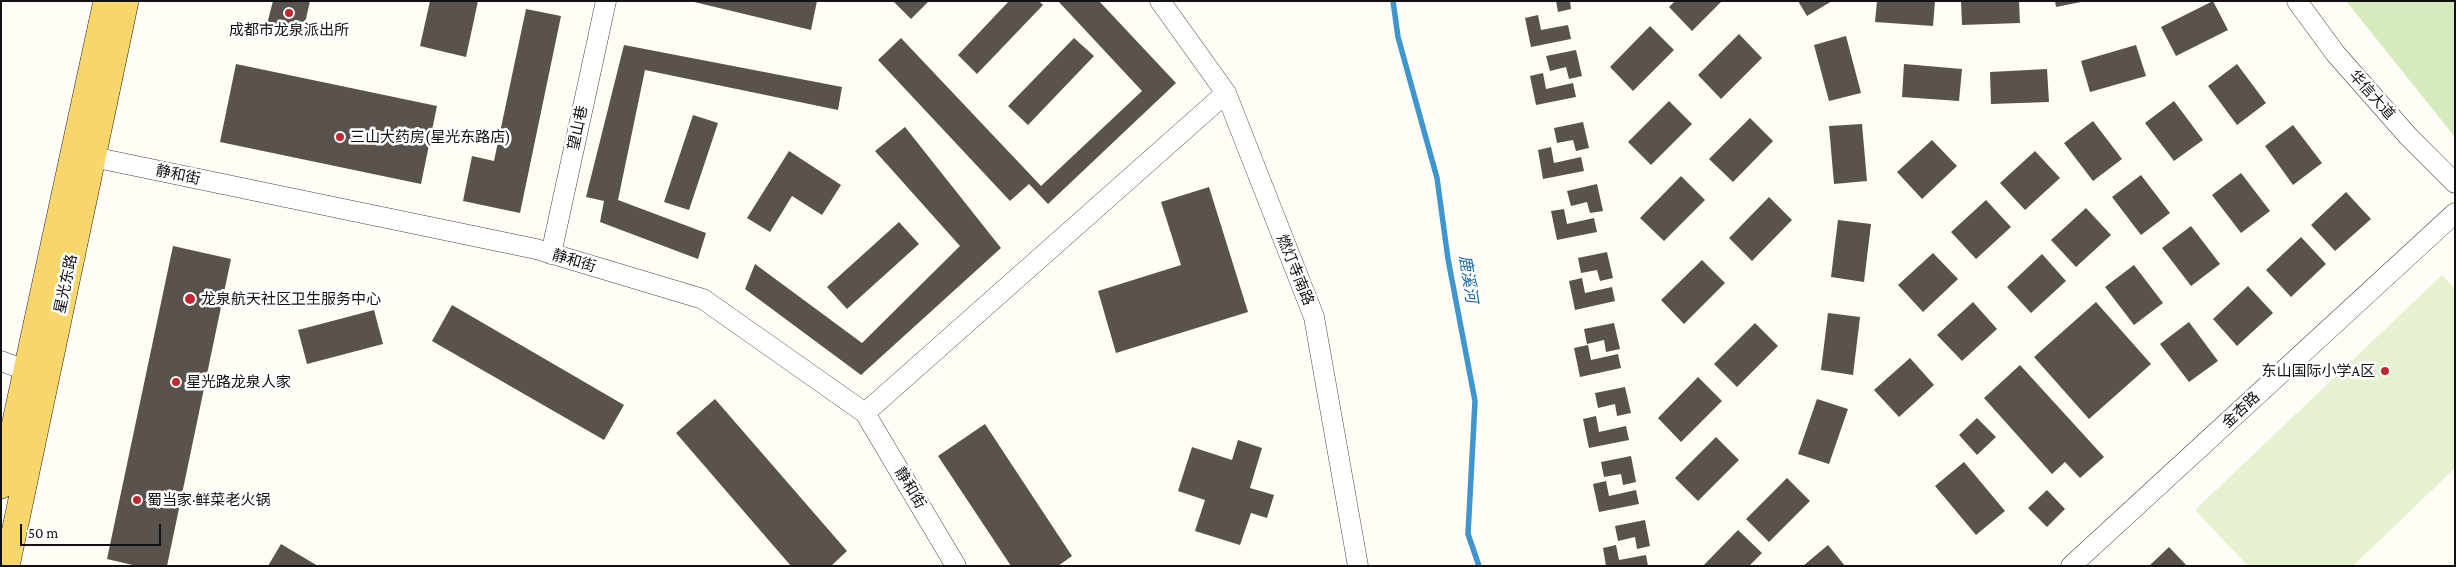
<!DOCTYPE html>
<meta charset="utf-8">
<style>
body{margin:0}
#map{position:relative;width:2456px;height:567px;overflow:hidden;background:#fffdf5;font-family:"Crimson Pro",serif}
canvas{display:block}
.frame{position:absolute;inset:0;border:2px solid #111;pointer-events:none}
.scale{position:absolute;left:20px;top:524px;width:141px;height:22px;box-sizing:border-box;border:2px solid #111;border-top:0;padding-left:6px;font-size:15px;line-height:18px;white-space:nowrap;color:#111;-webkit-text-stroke:4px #fff;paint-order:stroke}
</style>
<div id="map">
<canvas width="2456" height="567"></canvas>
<div class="frame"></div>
<div class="scale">50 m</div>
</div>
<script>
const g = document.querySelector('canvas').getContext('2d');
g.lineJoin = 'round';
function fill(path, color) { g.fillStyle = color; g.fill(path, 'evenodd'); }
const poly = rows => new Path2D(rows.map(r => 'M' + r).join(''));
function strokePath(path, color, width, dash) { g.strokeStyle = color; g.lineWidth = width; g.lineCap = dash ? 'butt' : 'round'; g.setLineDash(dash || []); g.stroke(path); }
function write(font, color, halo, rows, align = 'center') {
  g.font = font + ' "Crimson Pro","Noto Sans SC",serif'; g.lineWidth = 5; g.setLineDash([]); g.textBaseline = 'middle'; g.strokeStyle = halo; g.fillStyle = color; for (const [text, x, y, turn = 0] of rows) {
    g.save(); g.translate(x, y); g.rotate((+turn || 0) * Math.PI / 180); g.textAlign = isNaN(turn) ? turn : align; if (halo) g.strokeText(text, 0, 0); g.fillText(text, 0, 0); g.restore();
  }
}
fill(poly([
 [2346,1,2455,1,2455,137]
]), '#d5ebbd');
fill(poly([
 [2442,275,2455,289,2455,468,2353,566,2248,566,2195,510]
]), '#e6f2cf');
strokePath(poly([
 [1393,1,1398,37,1437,178,1448,259,1475,401,1468,534,1479,566]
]), '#3f96cf', 5.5);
fill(poly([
 [273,1,310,1,303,32,267,24],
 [430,1,478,1,466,57,420,46],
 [690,1,817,1,811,30],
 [893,1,929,1,911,19],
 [1009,1,1039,1,1043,5,977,74,958,55],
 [1058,1,1099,1,1176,83,1048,204,1029,184,1010,201,878,60,901,38,1041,186,1142,91],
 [1556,1,1570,1,1571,9,1558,12],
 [1675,1,1722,1,1692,31,1669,7],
 [1798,1,1832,1,1807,16],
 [1877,1,1935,1,1933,26,1875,22],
 [1961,1,2019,1,2020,23,1962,25],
 [2055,1,2081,1,2081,2,2056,7],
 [2213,1,2228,30,2176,56,2161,27],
 [526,9,561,16,520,213,463,201,472,156,494,161],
 [1538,15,1541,30,1568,25,1571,39,1531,47,1525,18],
 [1650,26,1674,50,1633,91,1610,67],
 [1739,34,1762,58,1721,99,1698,75],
 [1846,36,1861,93,1829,101,1814,45],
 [1074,38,1094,56,1028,125,1008,106],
 [624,45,842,87,838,110,645,70,618,200,706,233,698,259,600,222,604,201,586,197],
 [2136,45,2146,76,2090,92,2081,61],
 [1576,50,1582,76,1569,79,1566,67,1550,71,1546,56],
 [236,64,437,106,421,184,220,142],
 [1904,64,1962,69,1959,101,1902,97],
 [2237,64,2266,103,2237,125,2208,86],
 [2047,69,2049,102,1991,104,1990,72],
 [1543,73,1546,89,1573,83,1576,97,1536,105,1530,76],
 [1669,101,1692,124,1651,165,1628,142],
 [2174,101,2203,140,2174,161,2145,123],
 [693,115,718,123,689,210,664,202],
 [1750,118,1773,141,1733,182,1709,159],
 [2093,121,2122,159,2093,181,2064,143],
 [1583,122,1589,148,1576,151,1573,140,1557,143,1554,128],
 [1862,124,1867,181,1834,184,1829,126],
 [2293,125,2322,163,2293,185,2265,146],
 [905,127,1001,248,861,375,745,289,755,264,862,343,960,246,875,151],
 [1932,140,1957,166,1922,199,1897,172],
 [1551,147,1554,163,1581,157,1584,171,1543,179,1538,150],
 [789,151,841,185,822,215,792,196,770,232,747,218],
 [2035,151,2060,178,2025,210,2000,183],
 [2241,173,2270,211,2241,233,2212,195],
 [2141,175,2170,213,2141,235,2112,197],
 [1681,176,1705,200,1664,241,1640,218],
 [1597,184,1603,211,1590,213,1587,202,1571,206,1567,191],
 [1209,187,1248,312,1116,353,1098,291,1181,265,1161,202],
 [2346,192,2371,219,2335,251,2311,225],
 [1769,197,1792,220,1752,261,1729,238],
 [1986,200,2011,227,1976,259,1951,232],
 [2086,208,2111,235,2076,267,2051,240],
 [1564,209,1567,224,1594,218,1597,232,1557,240,1551,211],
 [1838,220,1871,224,1864,282,1831,277],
 [899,222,919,244,847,309,827,287],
 [2191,226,2220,264,2191,286,2162,248],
 [2301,237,2326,264,2291,297,2266,270],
 [173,246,231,259,167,566,137,566,107,559],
 [1607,252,1613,278,1600,281,1597,270,1581,273,1578,258],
 [1933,253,1958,279,1923,312,1898,285],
 [2042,254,2066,281,2031,313,2007,287],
 [1702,260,1725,283,1684,324,1661,300],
 [2134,265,2163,303,2134,325,2105,287],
 [1582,278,1585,293,1612,287,1615,301,1575,310,1569,281],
 [2248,286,2273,313,2237,346,2213,319],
 [1973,302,1997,329,1962,361,1937,335],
 [2096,302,2151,364,2089,419,2034,357],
 [452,305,624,405,604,440,432,341],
 [374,310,383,344,307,364,298,330],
 [1828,313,1860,317,1853,375,1821,370],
 [2189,322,2218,361,2189,382,2160,344],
 [1614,323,1620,349,1606,352,1604,340,1587,344,1584,329],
 [1755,323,1778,346,1737,387,1714,364],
 [1588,345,1591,360,1618,354,1621,368,1580,377,1574,348],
 [1910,358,1934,385,1899,417,1874,390],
 [2020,365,2104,457,2080,478,2065,462,2052,474,1984,398],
 [1698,377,1722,401,1681,442,1658,418],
 [1625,387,1631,413,1617,416,1615,404,1598,408,1595,393],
 [715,399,847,551,831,566,791,566,676,433],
 [1817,399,1848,409,1829,464,1798,454],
 [1596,416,1599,432,1626,426,1629,440,1589,448,1583,419],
 [1977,418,1996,437,1977,455,1959,435],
 [985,424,1072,556,1058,566,1011,566,938,456],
 [1716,437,1739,460,1698,501,1675,478],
 [1238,440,1262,448,1250,488,1274,495,1267,518,1251,513,1240,545,1195,531,1205,500,1178,491,1192,447,1232,460],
 [1631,456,1636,482,1623,485,1621,474,1604,477,1601,462],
 [1964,462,2005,511,1976,535,1935,486],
 [1787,478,1810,501,1769,542,1746,519],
 [1606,481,1609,496,1636,490,1639,504,1599,512,1593,484],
 [2047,490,2065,509,2047,527,2028,508],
 [1645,520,1650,546,1637,549,1635,537,1618,541,1615,526],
 [1738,530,1762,553,1749,566,1703,566],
 [281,544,318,566,268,566],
 [1616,545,1619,560,1646,555,1648,566,1606,566,1603,548],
 [1828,545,1845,566,1803,566],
 [2169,547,2187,566,2149,566]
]), '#5a524d');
const minor = poly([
 [1160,1,1226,93,1314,317,1358,566],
 [2297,1,2335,53,2408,136,2455,183],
 [78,154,536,249,703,299,865,413,956,566],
 [551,254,606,1],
 [1,361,25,370],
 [865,413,1226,93],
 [2071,566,2455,213]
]);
const major = poly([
 [1,486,106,1],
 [7,566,126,1]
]);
strokePath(minor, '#444', 21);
strokePath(major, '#222', 26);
strokePath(minor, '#fff', 20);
strokePath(major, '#f9d66b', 25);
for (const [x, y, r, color] of [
 [289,13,5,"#c4262e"],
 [340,137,5,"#c4262e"],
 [190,299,6,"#c4262e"],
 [2385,371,5,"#c4262e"],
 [176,382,5,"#c4262e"],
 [137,500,5,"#c4262e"]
]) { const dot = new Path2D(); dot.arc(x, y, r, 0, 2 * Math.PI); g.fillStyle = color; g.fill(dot); strokePath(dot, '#fff', 2); }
write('15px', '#111', '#fff', [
 ["成都市龙泉派出所",289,30,"center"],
 ["三山大药房(星光东路店)",350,137],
 ["龙泉航天社区卫生服务中心",201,299],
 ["东山国际小学A区",2375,371,"right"],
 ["星光路龙泉人家",186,382],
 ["蜀当家·鲜菜老火锅",147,500]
], 'left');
write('15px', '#111', '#fff', [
 ["华信大道",2372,95,48],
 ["望山巷",578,128,-78],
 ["静和街",178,175,12],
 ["静和街",574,261,17],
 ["燃灯寺南路",1295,270,68],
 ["星光东路",66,284,-78],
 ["金杏路",2241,410,-43],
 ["静和街",910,488,59]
]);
write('italic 16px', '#1768a6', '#fff', [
 ["鹿溪河",1468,279,81]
]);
</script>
